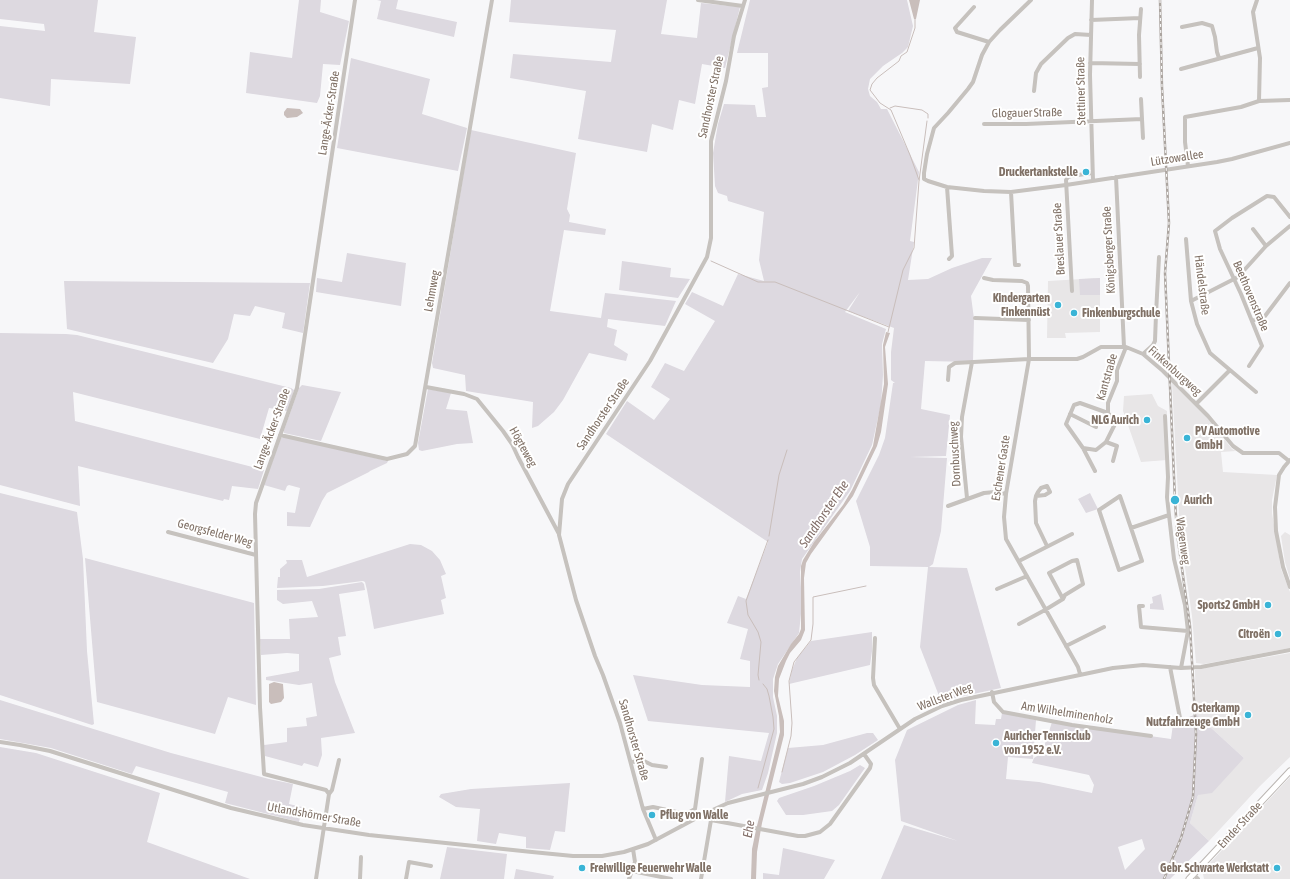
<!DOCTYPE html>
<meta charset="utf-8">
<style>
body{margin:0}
canvas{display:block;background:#f7f7f9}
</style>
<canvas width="1290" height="879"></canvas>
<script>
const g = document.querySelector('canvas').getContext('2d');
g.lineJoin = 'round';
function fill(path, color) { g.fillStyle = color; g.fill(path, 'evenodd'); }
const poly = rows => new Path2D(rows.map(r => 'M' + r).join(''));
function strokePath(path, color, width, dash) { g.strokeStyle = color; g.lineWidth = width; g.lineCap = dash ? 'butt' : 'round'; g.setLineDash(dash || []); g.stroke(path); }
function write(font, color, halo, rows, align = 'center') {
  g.font = font + ' "Asap Condensed",sans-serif'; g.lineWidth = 4; g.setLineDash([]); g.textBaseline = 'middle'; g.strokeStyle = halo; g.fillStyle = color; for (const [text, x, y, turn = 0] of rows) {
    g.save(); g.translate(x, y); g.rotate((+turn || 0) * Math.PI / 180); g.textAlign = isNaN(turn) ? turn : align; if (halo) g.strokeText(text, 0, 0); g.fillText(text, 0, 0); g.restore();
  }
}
fill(poly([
 [1100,278,1100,332,1065,333,1066,338,1047,338,1048,281],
 [1172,383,1206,416,1232,449,1236,451,1221,452,1223,472,1277,475,1272,500,1272,513,1281,569,1290,592,1290,648,1204,664,1196,663,1192,616,1180,532],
 [1152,394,1158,406,1167,411,1167,460,1141,462,1123,411,1124,396],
 [1285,532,1290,535,1290,579,1285,562,1281,536],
 [1290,653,1290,757,1260,786,1209,841,1190,823,1198,795,1244,758,1196,714,1195,670],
 [1290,777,1290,879,1204,879,1203,874,1210,863]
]), '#e8e6e7');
fill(poly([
 [0,0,98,0,94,32,136,37,130,84,51,79,50,106,0,98,0,26,45,31,44,24,0,19],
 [299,0,321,0,320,12,349,21,340,65,323,64,320,96,317,103,246,93,250,52,292,58],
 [377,0,398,0,396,9,457,22,454,37,377,19,381,1],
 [511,0,667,0,661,34,697,38,701,3,740,7,725,68,702,64,695,104,679,100,673,130,652,124,647,152,578,139,586,91,510,78,513,54,611,62,616,30,509,22],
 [750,0,907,0,913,26,908,47,902,53,883,66,870,79,868,89,870,96,877,102,881,109,887,109,919,172,910,241,914,242,908,280,928,279,952,268,982,258,992,258,971,296,974,319,973,362,925,361,921,409,950,415,946,456,910,457,947,458,941,531,933,564,929,567,967,568,1001,688,941,701,920,647,928,567,870,566,870,547,856,501,879,455,885,438,893,383,895,383,891,380,891,352,894,328,848,311,860,292,845,312,886,329,882,344,883,375,881,404,872,445,850,491,802,559,800,572,802,604,799,633,778,664,773,679,773,697,777,716,777,733,768,773,762,790,742,794,725,802,729,756,761,761,769,733,648,721,633,675,702,685,750,687,750,661,740,659,748,629,727,623,738,596,746,599,768,542,606,434,627,401,654,420,670,399,651,387,665,363,684,371,715,321,685,304,692,292,723,306,738,274,764,281,759,260,764,212,728,201,727,196,718,193,715,186,713,153,718,124,724,104,755,105,757,117,766,117,762,88,768,87,768,53,737,53],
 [351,58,430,79,422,114,467,128,458,171,337,148],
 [471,130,576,153,567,209,570,215,569,222,606,229,605,235,564,230,550,311,601,318,605,293,676,301,665,326,608,319,607,327,617,330,614,345,628,354,626,361,589,353,563,400,554,412,538,426,532,428,533,402,466,391,465,375,433,368,432,363],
 [347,253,406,263,401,306,316,292,317,278,342,282],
 [622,261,671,268,670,277,690,279,678,298,619,290],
 [1100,278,1100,295,1080,295,1079,279],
 [64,281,310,283,303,333,282,328,285,313,255,306,250,316,234,314,228,339,213,363,67,329],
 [0,333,66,334,77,335,291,388,294,390,293,394,287,411,269,408,260,439,73,392,75,421,264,470,258,489,232,486,229,500,224,499,223,501,78,466,80,506,0,485],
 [302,385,341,392,321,441,284,433,284,430,299,388],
 [428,389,451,393,446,409,467,411,473,443,457,444,422,451,419,450,418,443],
 [284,437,388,461,387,463,370,471,369,472,327,493,322,501,310,527,287,526,287,512,295,513,300,488,289,485,287,486,285,491,264,485,281,438],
 [0,493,77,512,83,559,87,651,94,724,92,725,0,695],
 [1090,493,1098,509,1086,513,1078,499],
 [410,544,421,545,432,551,440,560,446,574,441,576,446,598,441,600,444,614,374,629,367,590,365,582,363,581,323,586,277,588,278,577,280,577,280,569,287,563,286,560,302,560,307,577],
 [85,558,254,603,256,705,228,697,215,734,97,702],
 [362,582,364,584,365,590,339,594,346,636,338,637,341,655,329,658,335,682,355,733,321,738,322,755,318,767,304,763,302,766,265,756,264,745,287,742,287,728,307,726,306,718,317,716,312,683,299,685,266,680,266,677,299,671,299,654,287,653,261,655,260,639,290,639,289,619,318,617,312,601,283,604,277,600,277,590,319,589],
 [1161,594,1164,610,1150,609,1150,604,1153,603,1152,597],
 [872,632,872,651,870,665,789,684,792,670,797,658,811,641],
 [0,700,171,753,269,779,293,784,289,804,302,807,299,822,225,803,228,792,136,766,132,774,51,748,0,739],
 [976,700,975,724,995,725,996,719,1001,719,1002,713,1036,720,1033,759,1008,757,1006,779,1039,782,1092,793,1094,785,1089,775,1032,763,1034,758,1042,753,1052,722,1171,739,1173,724,1196,714,1244,758,1212,793,1198,795,1190,823,1209,841,1170,879,881,879,904,825,958,841,901,821,895,760,907,730,958,705],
 [1142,839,1145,849,1125,870,1118,847],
 [867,733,873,733,878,740,855,755,823,772,790,783,782,784,779,782,788,748,823,745],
 [0,747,36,753,160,793,147,842,250,879,0,879],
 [860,765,865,768,839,805,832,811,803,815,786,815,777,801,779,798,814,786,850,771],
 [570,783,565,832,555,831,550,850,526,848,526,837,499,833,496,844,477,841,480,809,456,807,439,797,441,794,471,789],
 [447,847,507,854,504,879,440,879],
 [783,848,835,860,824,879,763,879,763,873,779,875],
 [516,869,554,876,553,879,514,879]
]), '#ddd9e0');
fill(poly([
 [909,0,920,0,916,19,914,19],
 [287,108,300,109,303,113,297,117,287,118,284,115,284,112],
 [886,332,890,333,885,347,888,384,881,432,877,446,853,496,811,554,806,563,804,578,805,630,801,640,790,653,786,661,779,679,778,696,784,721,784,735,762,823,757,852,756,879,751,879,752,849,756,830,780,732,779,716,774,691,775,677,778,666,791,644,799,634,801,629,801,566,803,560,814,542,843,505,852,490,873,446,884,384,883,345],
 [274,682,283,684,284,698,281,702,271,704,269,702,269,684]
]), '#c9bebb');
strokePath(poly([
 [915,19,915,28,907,52,901,56,899,61,877,78,872,84,870,90,880,103,891,110,910,155,919,180],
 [890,108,895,106,922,110,928,114,928,118],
 [711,261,758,282,775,282,889,327],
 [888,332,903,270,914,248,919,181,927,121],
 [769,536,779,475,787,450],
 [759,680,758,675,761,642,758,632,748,615,746,601,768,540],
 [782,772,791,736,792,723,789,681,794,662,811,640,813,624,813,597,866,586],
 [758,788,774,729,773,717,769,696,767,689,763,684]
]), '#c9bebb', 1);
const major = poly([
 [1189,879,1290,771]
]);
strokePath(major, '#bbb6b2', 7);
strokePath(poly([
 [698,0,743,6],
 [1031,0,1000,30,989,42,982,55,973,82,968,89,948,113,934,128,927,154,924,173,924,179,928,181,947,187,984,191,1011,192,1066,185,1217,162,1232,159,1290,143],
 [1092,0,1090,75,1093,181],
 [1257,0,1253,12,1260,58,1259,101],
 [974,7,955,28,957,32,989,42],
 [1091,20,1140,18],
 [1182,27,1202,23,1212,26,1215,37,1217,52,1219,58],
 [1090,63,1140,64],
 [1181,69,1258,48],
 [1140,77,1139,35,1141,9],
 [1034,91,1036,73,1041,64,1068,38,1075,34,1091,35],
 [1141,99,1142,119],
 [984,124,1026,124,1142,119,1143,138],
 [1188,166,1185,142,1185,117,1241,107,1259,101,1290,100],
 [1116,177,1124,347],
 [947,187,952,256,949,259],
 [1011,192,1015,265,1019,265],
 [1253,229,1266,246],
 [1186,239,1191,301,1197,324,1210,353,1230,370,1196,404],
 [984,278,993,280,1022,281,1027,283,1028,286,1029,359,1006,494,1004,517,1006,539,1078,667,1080,674],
 [1072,291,1066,180,1068,177,1071,176,1092,173],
 [1191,301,1238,277,1266,246,1290,226],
 [975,318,1029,320],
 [1252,321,1265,316,1290,283],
 [1143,354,1153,345,1155,341,1156,314,1159,257],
 [1249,366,1262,346,1241,294,1220,249,1215,231,1232,218,1267,196,1274,197,1290,217],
 [1230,370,1256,392],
 [948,380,949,367,955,363,1029,359,1077,359,1083,357,1101,347,1126,347,1143,354,1163,371,1208,416,1233,446,1243,453,1279,453,1289,461],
 [426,387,464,394,477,399,503,431,512,444,518,457,559,534],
 [1070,414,1096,427],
 [1165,416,1168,477,1167,497,1169,515,1174,559,1185,605,1188,631,1181,668],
 [280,435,387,459,407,454,415,446,492,0],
 [1106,442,1117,446,1113,461],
 [1083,448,1096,450,1106,442,1116,422,1108,413],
 [1290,460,1284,467,1279,475,1275,507,1276,531,1283,567,1290,587],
 [1095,471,1083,448,1066,424,1074,405,1080,403,1108,413,1108,403,1117,381,1117,370,1126,347],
 [1036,496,1045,495,1050,492,1047,486,1041,488,1038,492,1036,496,1035,501,1036,523,1047,546],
 [967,498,961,437,962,417,972,362],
 [948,506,984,493,995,492,1006,494],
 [1131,528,1142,561,1119,570,1099,510,1120,496,1131,528,1169,515],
 [168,532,256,555],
 [1019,561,1072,534],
 [997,589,1027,576],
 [1143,606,1139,606,1141,627,1188,631],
 [1019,624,1045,610,1063,599,1065,595,1083,584,1077,560,1072,561,1049,573,1063,599],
 [875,638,873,678,874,685,900,729],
 [1066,646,1104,627],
 [1170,667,1181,723],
 [992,692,994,702,1003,712,1072,725,1151,736],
 [0,742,20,745,50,751,231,808,303,825,369,835,532,852,573,856,602,856,624,852,648,844,706,813,728,803,803,784,822,777,850,763,915,719,942,706,961,700,1113,668,1143,665,1181,668,1201,667,1290,650],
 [631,762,644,761,652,765,666,767],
 [329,794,332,790,339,760],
 [643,809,653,807,686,814,695,809,702,759],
 [711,820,798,836,805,836,820,832,830,824,870,768,871,764,864,754],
 [656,840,643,809,620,723,603,675,595,656,576,600,559,535,562,499,568,484,650,361,707,257,711,238,711,141,726,81,734,36,745,0],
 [632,871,671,879],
 [1193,874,1198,879],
 [316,879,329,794,326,790,264,774,260,707,255,514,256,503,297,388,355,0],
 [360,879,361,857],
 [406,879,409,862,431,866],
 [629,879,635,862,633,849],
 [701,879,711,820,706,813]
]), '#c6c2be', 4);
strokePath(major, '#fff', 5);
const rail = poly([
 [1160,0,1162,87,1169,223,1165,273,1175,500,1177,533,1190,626,1196,734,1193,797,1181,838,1164,879]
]);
strokePath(rail, '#aba49f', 2.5);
strokePath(rail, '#fff', 1, [3]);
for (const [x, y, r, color] of [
 [1086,172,4,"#3ab4d6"],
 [1058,305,4,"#3ab4d6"],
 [1074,313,4,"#3ab4d6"],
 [1147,420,4,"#3ab4d6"],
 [1187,438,4,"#3ab4d6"],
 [1175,500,5,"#3ab4d6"],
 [1268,605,4,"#3ab4d6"],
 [1278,634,4,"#3ab4d6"],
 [1248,715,4,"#3ab4d6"],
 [996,743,4,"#3ab4d6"],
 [652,815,4,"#3ab4d6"],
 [582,868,4,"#3ab4d6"],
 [1277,868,4,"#3ab4d6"]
]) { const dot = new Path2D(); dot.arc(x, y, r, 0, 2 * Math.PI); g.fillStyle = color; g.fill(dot); strokePath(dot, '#fff', 1.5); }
write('12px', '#807166', '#fff', [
 ["Stettiner Straße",1081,91,-91],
 ["Sandhorster Straße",711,97,-78],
 ["Lange-Äcker-Straße",329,113,-81],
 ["Glogauer Straße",1027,113,-1],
 ["Lützowallee",1177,158,-9],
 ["Breslauer Straße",1059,239,-93],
 ["Königsberger Straße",1109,250,-93],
 ["Händelstraße",1202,285,83],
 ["Lehmweg",432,291,-80],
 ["Beethovenstraße",1251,296,67],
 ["Finkenburgweg",1175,371,42],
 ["Kantstraße",1107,377,-74],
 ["Sandhorster Straße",603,414,-56],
 ["Lange-Äcker-Straße",272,429,-70],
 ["Högteweg",523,447,61],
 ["Dornbuschweg",955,454,-93],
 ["Eschener Gaste",1001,468,-81],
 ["Georgsfelder Weg",215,533,15],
 ["Wagenweg",1183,541,82],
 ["Wallster Weg",945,697,-21],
 ["Am Wilhelminenholz",1067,713,9],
 ["Sandhorster Straße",634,740,74],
 ["Utlandshörner Straße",314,815,10],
 ["Emder Straße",1240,825,-47]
]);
write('bold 12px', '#807166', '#fff', [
 ["Druckertankstelle",1078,172],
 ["Kindergarten",1050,298],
 ["Finkennüst",1050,312],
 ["Finkenburgschule",1082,313,"left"],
 ["NLG Aurich",1139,420],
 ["PV Automotive",1195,431,"left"],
 ["GmbH",1195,445,"left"],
 ["Aurich",1184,500,"left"],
 ["Sports2 GmbH",1260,605],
 ["Citroën",1270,634],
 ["Osterkamp",1240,708],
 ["Nutzfahrzeuge GmbH",1240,722],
 ["Auricher Tennisclub",1004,736,"left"],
 ["von 1952 e.V.",1004,750,"left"],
 ["Pflug von Walle",660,815,"left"],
 ["Freiwillige Feuerwehr Walle",590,868,"left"],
 ["Gebr. Schwarte Werkstatt",1269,868]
], 'right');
write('italic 13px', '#816d67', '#fff', [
 ["Sandhorster Ehe",824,514,-56],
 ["Ehe",749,829,-80]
]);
</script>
